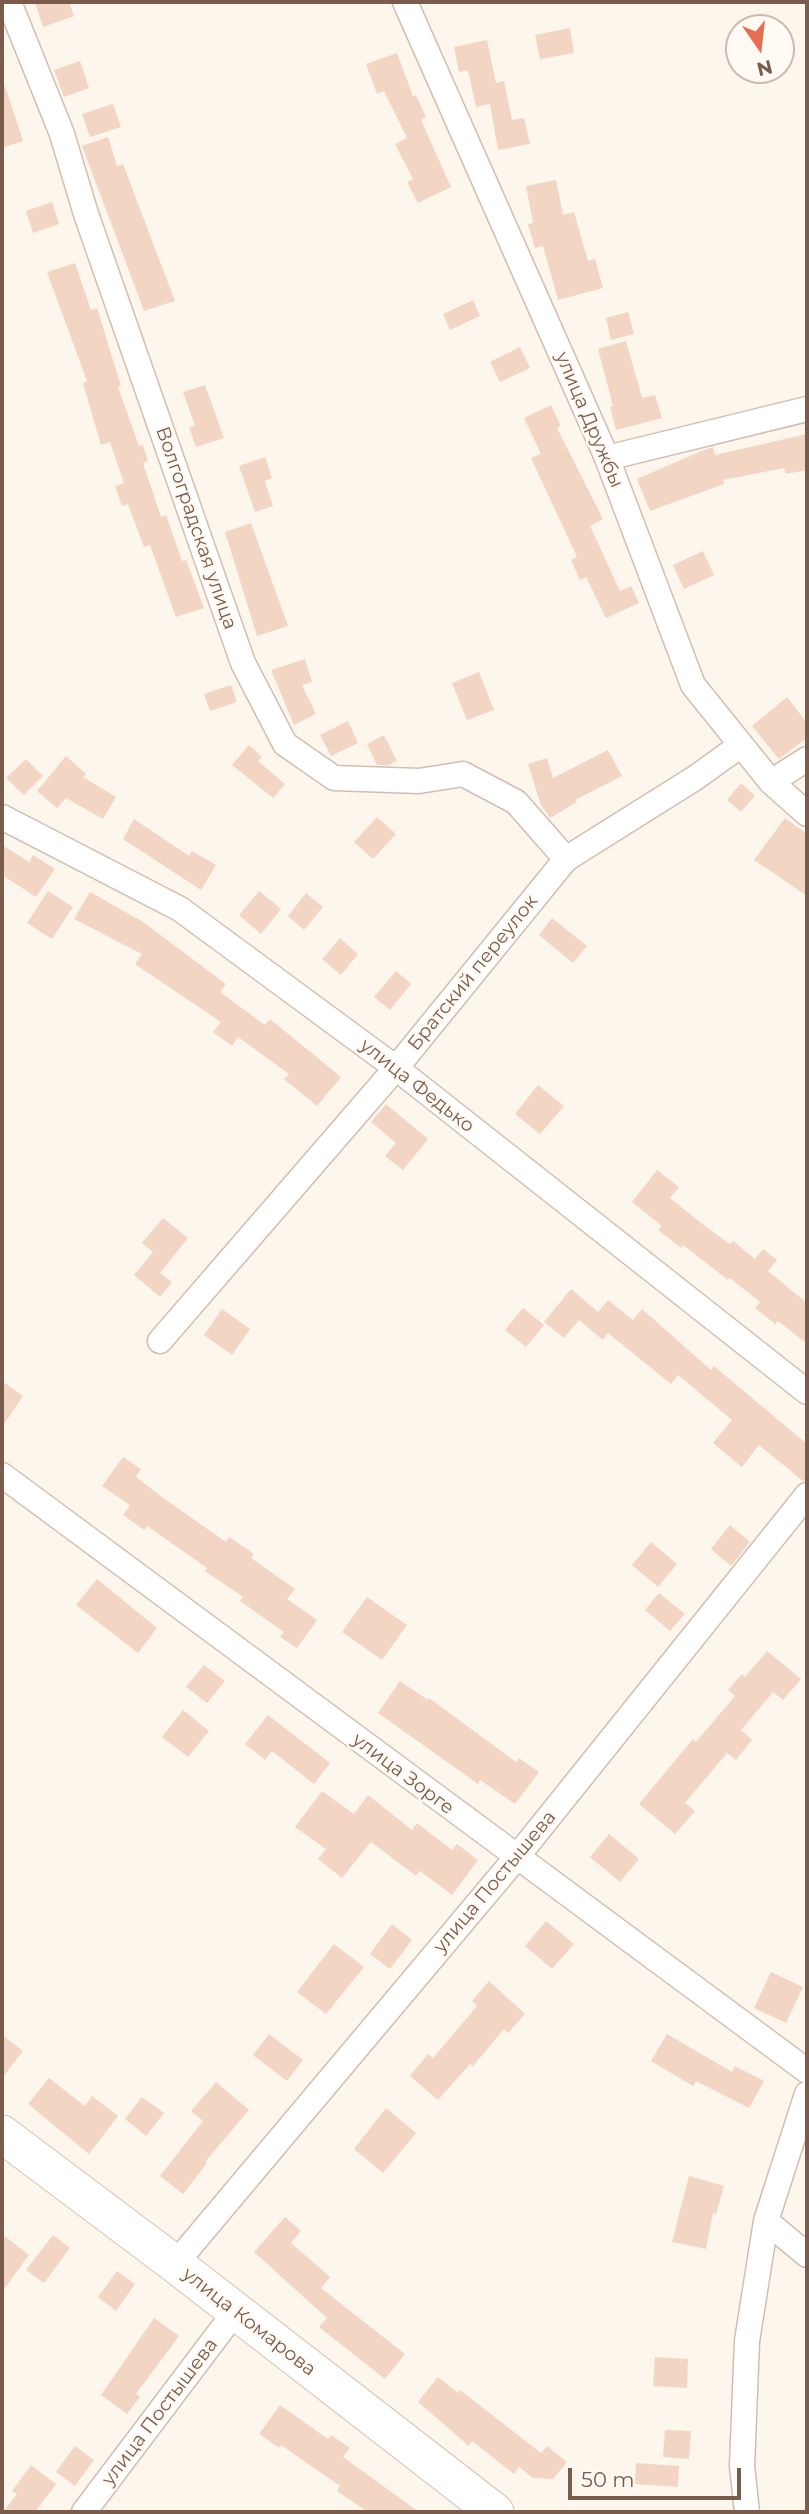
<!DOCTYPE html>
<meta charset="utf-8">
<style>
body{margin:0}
#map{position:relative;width:809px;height:2514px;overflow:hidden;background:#fdf6ec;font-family:Montserrat,sans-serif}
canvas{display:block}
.frame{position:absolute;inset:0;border:4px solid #7a5c4d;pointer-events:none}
.north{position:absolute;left:725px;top:14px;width:70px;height:70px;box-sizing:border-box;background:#fffaf3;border:2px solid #cabbb1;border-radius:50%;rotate:166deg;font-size:19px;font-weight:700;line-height:28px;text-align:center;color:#7a5c4d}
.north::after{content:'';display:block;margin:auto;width:24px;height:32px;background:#e76f51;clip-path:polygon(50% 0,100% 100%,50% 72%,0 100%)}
.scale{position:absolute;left:568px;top:2468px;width:173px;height:32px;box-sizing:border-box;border:4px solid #7a5c4d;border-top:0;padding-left:9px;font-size:21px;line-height:24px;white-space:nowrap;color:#7a5c4d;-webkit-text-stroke:5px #fffaf3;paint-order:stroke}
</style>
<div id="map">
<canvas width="809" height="2514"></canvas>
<div class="frame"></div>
<div class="north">N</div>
<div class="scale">50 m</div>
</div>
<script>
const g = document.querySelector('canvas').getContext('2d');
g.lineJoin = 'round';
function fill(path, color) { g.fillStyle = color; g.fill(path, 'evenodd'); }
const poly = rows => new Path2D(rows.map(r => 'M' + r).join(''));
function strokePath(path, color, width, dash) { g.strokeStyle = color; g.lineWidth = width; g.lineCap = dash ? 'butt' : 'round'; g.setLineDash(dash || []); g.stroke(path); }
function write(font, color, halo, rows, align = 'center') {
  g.font = font + ' Montserrat,sans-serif'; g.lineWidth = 5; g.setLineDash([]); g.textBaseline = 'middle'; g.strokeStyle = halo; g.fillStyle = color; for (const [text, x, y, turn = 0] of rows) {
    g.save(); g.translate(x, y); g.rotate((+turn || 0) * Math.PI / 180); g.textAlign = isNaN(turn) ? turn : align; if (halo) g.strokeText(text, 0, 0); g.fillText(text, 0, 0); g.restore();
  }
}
fill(poly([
 [35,2,69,2,74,16,43,27],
 [570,28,574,53,540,59,535,35],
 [487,40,496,83,504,81,512,120,524,118,530,144,498,150,490,104,476,107,468,70,459,72,454,47],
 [397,53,413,96,416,95,426,117,421,120,451,187,418,203,407,182,413,179,395,144,407,138,384,91,377,94,366,64],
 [80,61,89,88,64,97,54,70],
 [2,86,5,86,23,141,2,148],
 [113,104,121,127,90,137,82,114],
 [108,137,117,166,123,164,175,301,144,311,82,146],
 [556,180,563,215,574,212,588,261,595,259,603,288,558,300,543,246,535,248,528,224,533,223,526,186],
 [52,202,59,224,33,233,26,211],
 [75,263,91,310,97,308,121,386,118,387,139,446,143,445,148,461,143,463,161,517,166,515,182,561,186,560,204,608,176,617,150,545,144,547,128,504,122,506,115,486,124,483,110,442,101,445,83,383,87,381,47,272],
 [473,300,480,316,450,330,443,314],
 [628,312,634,334,611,340,606,318],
 [626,341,642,398,655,395,662,418,616,430,610,407,613,406,598,349],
 [520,347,530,368,500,382,490,362],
 [205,385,224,438,196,447,189,427,195,426,183,392],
 [551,405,561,426,557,428,603,519,590,526,620,591,631,586,639,603,606,618,586,577,580,580,571,560,577,557,531,458,541,454,524,418],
 [807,434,807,470,786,474,784,468,723,480,724,484,650,511,637,479,704,450,713,447,715,455],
 [265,457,272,478,265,481,273,506,255,512,239,466],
 [251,523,288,626,257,636,225,532],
 [703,551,714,575,684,589,673,565],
 [305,659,312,682,302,685,316,714,294,725,271,670],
 [479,672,494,710,467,720,452,683],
 [231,685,237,702,210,711,204,694],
 [787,697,807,723,807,738,779,759,752,726],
 [348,721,358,743,331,756,320,735],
 [384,735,397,761,389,765,377,765,367,744],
 [249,745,262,757,258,761,285,784,273,798,232,765],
 [608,750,622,776,575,800,577,802,550,818,541,805,528,764,547,758,553,778],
 [66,756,86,774,83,777,116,797,103,819,66,798,57,808,37,791],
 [26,759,43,776,24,795,6,778],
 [741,783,755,796,741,812,727,800],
 [377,817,396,834,373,859,354,842],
 [785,818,807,834,807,896,754,860],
 [134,819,189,856,192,851,216,865,201,890,123,839],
 [2,845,29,862,33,855,55,869,36,897,2,875],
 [48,891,73,907,52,939,27,923],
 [259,891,281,909,261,934,239,915],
 [90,892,143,922,226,984,220,992,265,1025,270,1019,341,1077,317,1106,284,1079,289,1074,238,1037,232,1046,213,1032,221,1022,135,964,142,954,74,919],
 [306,893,323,907,304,930,288,916],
 [552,918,587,946,573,963,539,935],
 [340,938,358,954,341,975,322,959],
 [396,971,411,984,390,1010,374,997],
 [538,1085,564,1106,540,1134,515,1114],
 [386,1104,428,1139,403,1170,385,1156,396,1143,371,1122],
 [657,1170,679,1187,670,1198,705,1226,730,1244,733,1241,755,1259,763,1249,777,1260,768,1271,807,1303,807,1344,778,1321,775,1324,755,1308,760,1302,730,1278,728,1280,683,1245,681,1248,658,1230,662,1226,632,1202],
 [163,1218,188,1238,160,1273,172,1282,160,1297,134,1275,153,1252,142,1243],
 [571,1289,598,1312,608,1300,633,1320,642,1309,711,1370,714,1366,807,1444,807,1480,803,1481,759,1445,742,1467,713,1443,732,1420,678,1375,671,1384,608,1333,603,1340,579,1320,564,1338,544,1322],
 [523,1308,544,1325,526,1347,505,1330],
 [222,1309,250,1329,232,1355,204,1335],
 [2,1381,23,1396,2,1427],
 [123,1457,141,1469,136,1477,166,1500,226,1542,229,1537,254,1554,251,1558,295,1589,287,1599,317,1620,297,1648,280,1637,284,1632,240,1601,243,1597,205,1571,207,1568,147,1526,144,1530,123,1515,130,1505,102,1486],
 [730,1525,750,1542,731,1566,711,1549],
 [651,1542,677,1564,658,1587,632,1565],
 [97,1579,157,1628,138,1653,76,1605],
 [659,1593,685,1614,670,1631,645,1610],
 [367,1597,407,1625,382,1660,342,1632],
 [767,1651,801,1679,783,1700,773,1692,741,1730,752,1740,736,1760,727,1753,685,1803,695,1811,675,1834,639,1804,693,1739,696,1742,735,1696,728,1690,742,1674,745,1677],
 [204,1665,225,1681,207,1703,186,1687],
 [400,1681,428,1700,429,1698,516,1762,519,1758,539,1772,515,1804,480,1780,478,1784,378,1713],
 [183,1710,209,1731,188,1757,162,1737],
 [268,1715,330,1763,314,1784,272,1751,265,1760,245,1744],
 [322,1791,354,1814,368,1795,412,1830,417,1823,452,1850,457,1844,478,1860,452,1895,420,1871,416,1876,371,1842,342,1878,318,1859,326,1849,295,1827],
 [609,1834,639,1859,620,1882,590,1857],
 [546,1921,574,1944,552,1969,525,1946],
 [392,1924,412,1940,390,1969,370,1954],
 [334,1944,364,1967,326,2014,297,1992],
 [771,1972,803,1987,786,2023,754,2008],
 [489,1981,525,2014,508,2033,504,2029,473,2066,470,2064,438,2100,410,2076,428,2054,433,2058,477,2006,472,2001],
 [269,2034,303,2060,287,2081,253,2055],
 [667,2034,732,2072,735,2066,764,2081,749,2108,696,2081,693,2086,651,2061],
 [2,2035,23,2051,2,2078],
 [49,2078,85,2106,92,2096,118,2116,89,2154,28,2104],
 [216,2082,249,2110,205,2162,207,2163,183,2194,160,2176,203,2121,191,2111],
 [142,2097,164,2113,146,2136,125,2119],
 [386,2108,416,2133,383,2173,354,2149],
 [689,2176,724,2186,716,2214,713,2213,706,2249,672,2242],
 [285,2217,301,2231,291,2243,330,2277,321,2288,405,2354,385,2379,319,2327,327,2318,254,2252],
 [2,2234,29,2255,2,2292],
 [53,2235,70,2248,44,2283,26,2270],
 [117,2271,135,2284,116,2311,98,2297],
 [154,2318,179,2336,136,2394,140,2397,127,2414,101,2395],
 [655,2357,688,2359,687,2388,653,2386],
 [438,2377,458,2393,460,2390,541,2453,547,2446,567,2462,553,2479,533,2478,519,2467,514,2474,472,2441,469,2446,418,2402],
 [280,2405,328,2439,331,2435,350,2448,343,2457,419,2512,368,2512,337,2491,340,2486,281,2445,279,2448,259,2434],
 [665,2430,691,2431,689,2459,663,2457],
 [75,2446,94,2460,75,2486,56,2472],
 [636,2463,679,2466,678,2487,635,2484],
 [31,2465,56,2484,35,2512,3,2512,17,2494,12,2491]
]), '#f3d5c3');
const street = poly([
 [9,2,62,134,86,214,243,663,285,744,334,778,419,781,463,774,516,802,566,859],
 [405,2,607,458,693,685,771,782,807,814],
 [607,458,807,409],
 [771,782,807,759],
 [2,817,180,909,396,1068,807,1392],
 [160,1341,396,1068,566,859,695,778,741,745],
 [2,1475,807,2071],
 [766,2221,807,2255],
 [175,2264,516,1858,807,1495],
 [84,2512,235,2312],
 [747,2512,742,2466,747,2341,766,2221,807,2094]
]);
const secondary = poly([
 [2,2134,175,2264,495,2512]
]);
strokePath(street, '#d1beb0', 27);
strokePath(secondary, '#d6c0b0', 39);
strokePath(street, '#fff', 24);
strokePath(secondary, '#fff', 37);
write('19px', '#7a5c4d', '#fffaf3', [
 ["улица Дружбы",589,420,67],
 ["Волгоградская улица",196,528,71],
 ["Братский переулок",473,973,-51],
 ["улица Федько",417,1086,38],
 ["улица Зорге",403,1774,37],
 ["улица Постышева",495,1882,-50],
 ["улица Комарова",249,2322,38],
 ["улица Постышева",160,2412,-53]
]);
</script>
